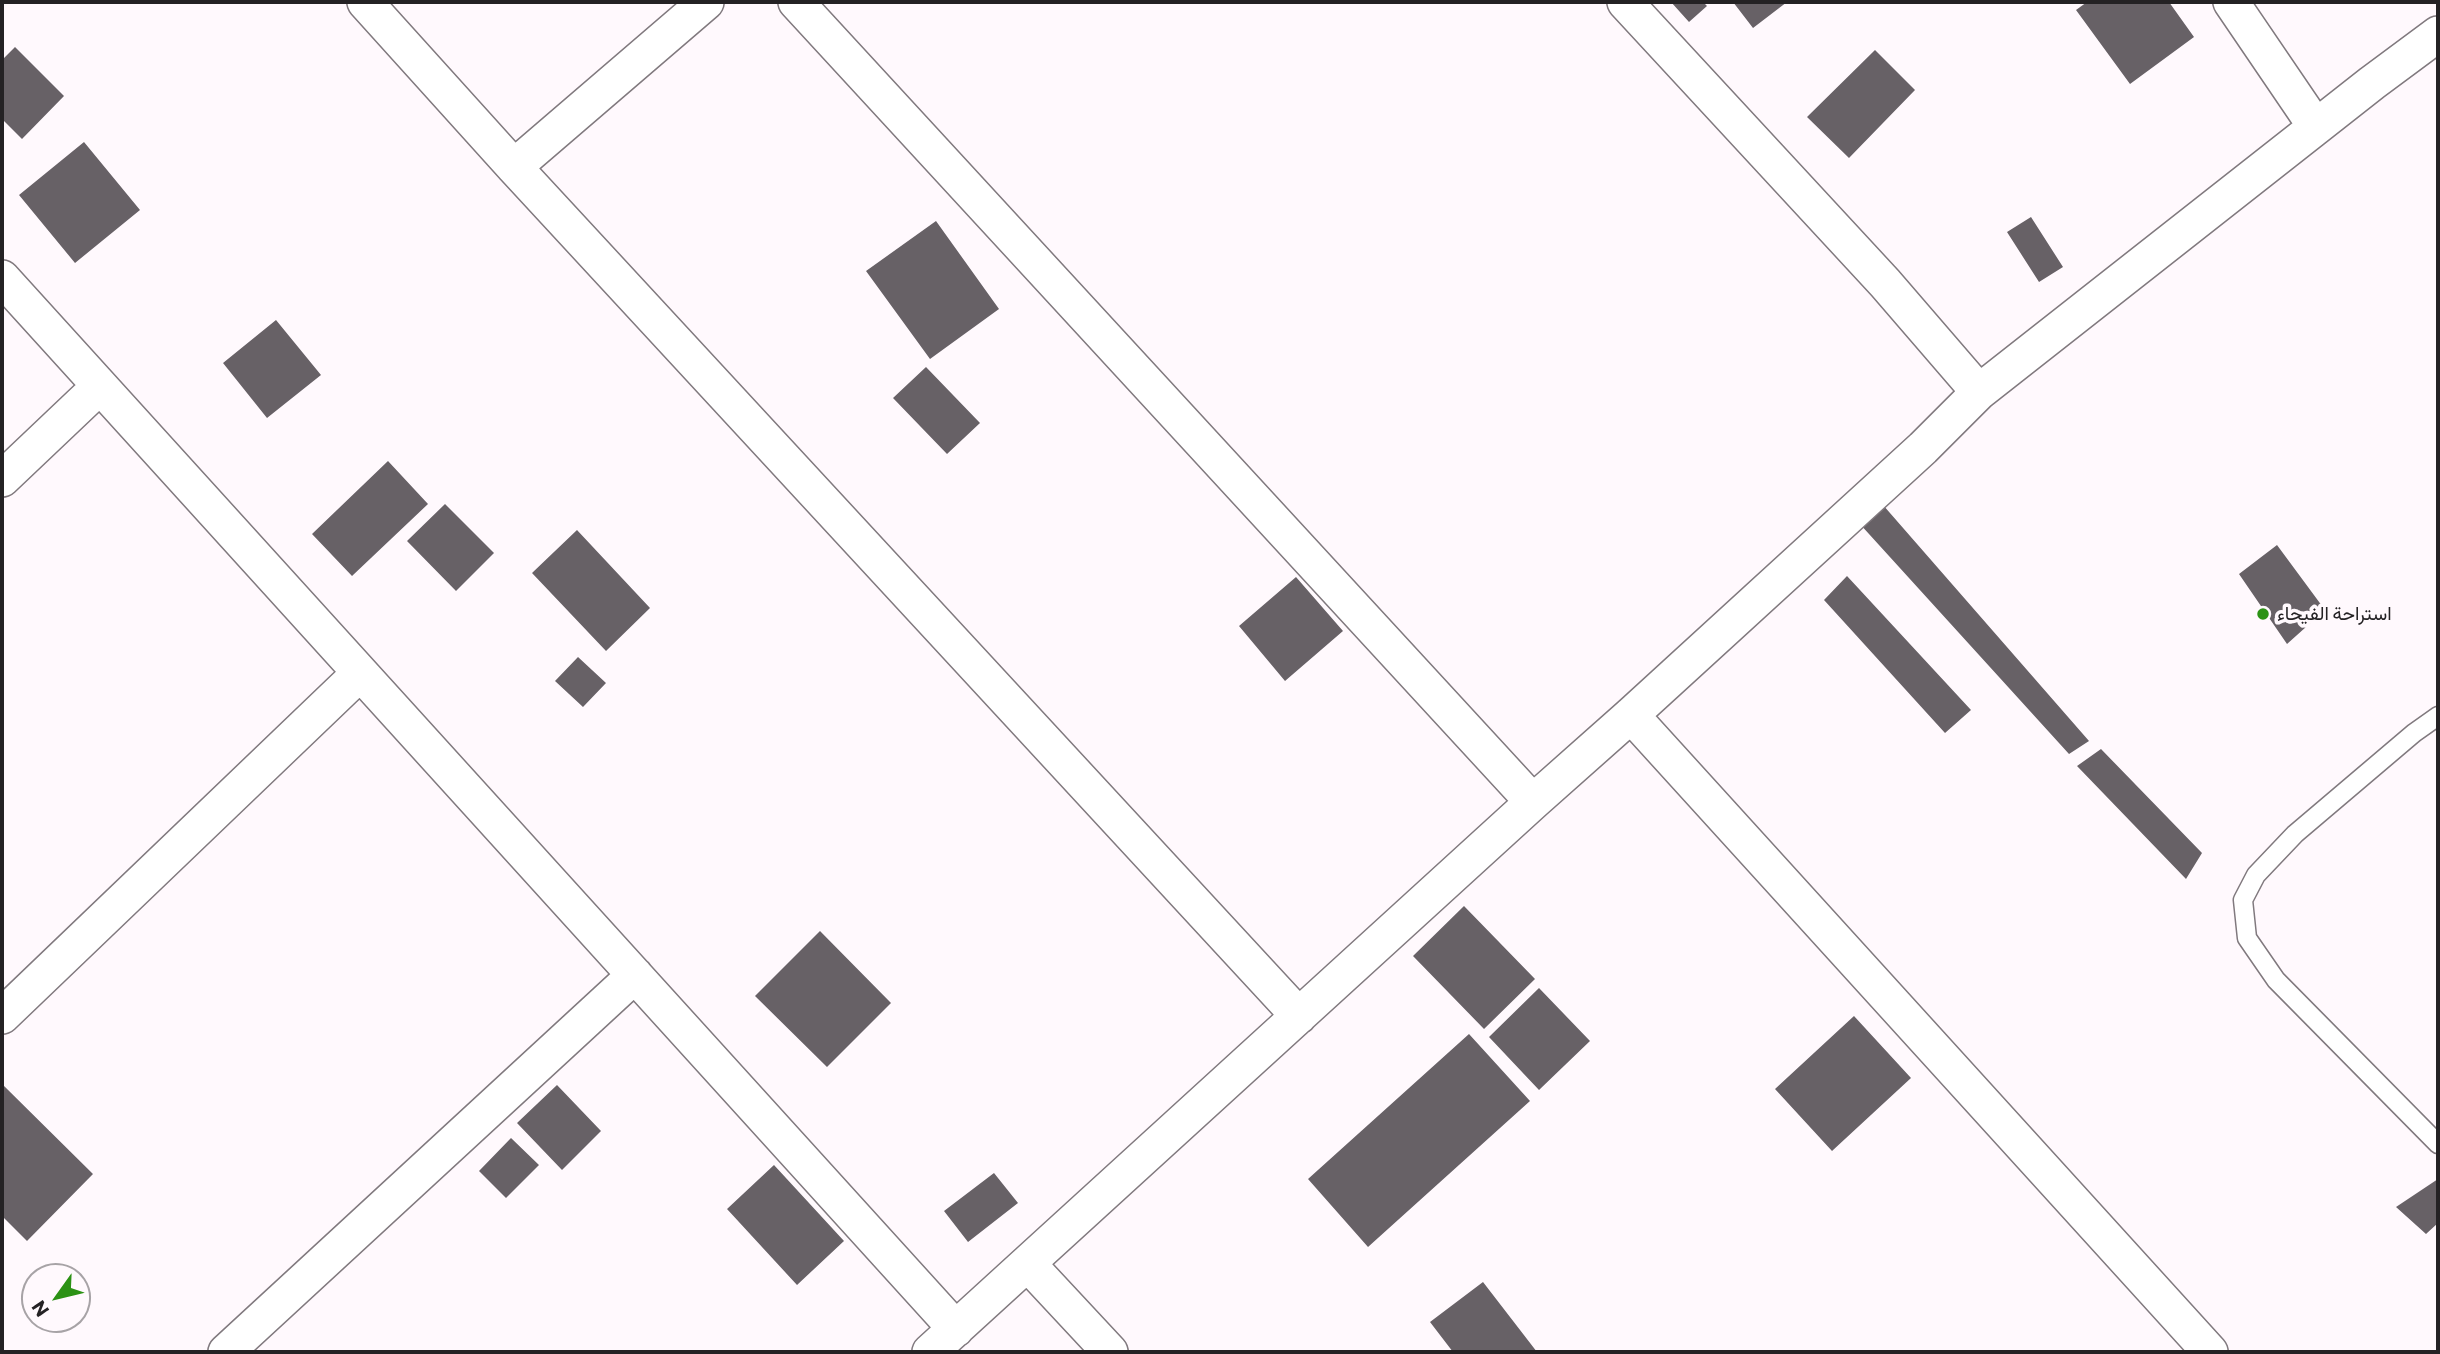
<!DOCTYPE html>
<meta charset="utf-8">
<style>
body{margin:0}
#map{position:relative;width:2440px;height:1354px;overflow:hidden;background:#fff9fd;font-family:Commissioner,sans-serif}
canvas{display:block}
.frame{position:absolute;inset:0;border:4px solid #242224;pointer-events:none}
.north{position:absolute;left:21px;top:1263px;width:70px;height:70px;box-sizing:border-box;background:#fff9fd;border:2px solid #a7a3a6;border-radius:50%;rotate:236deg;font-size:19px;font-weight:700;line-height:28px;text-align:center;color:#242224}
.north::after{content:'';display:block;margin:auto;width:24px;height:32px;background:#2c9215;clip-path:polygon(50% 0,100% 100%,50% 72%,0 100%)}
</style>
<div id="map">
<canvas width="2440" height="1354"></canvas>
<div class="frame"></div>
<div class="north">N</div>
</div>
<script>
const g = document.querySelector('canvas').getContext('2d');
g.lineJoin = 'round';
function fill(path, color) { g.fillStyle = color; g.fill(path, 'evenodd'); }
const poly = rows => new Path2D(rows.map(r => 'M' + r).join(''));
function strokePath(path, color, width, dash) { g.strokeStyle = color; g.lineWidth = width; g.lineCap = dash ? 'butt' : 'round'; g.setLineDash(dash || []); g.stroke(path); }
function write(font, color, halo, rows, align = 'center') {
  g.font = font + ' Commissioner,Vazirmatn,sans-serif'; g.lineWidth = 7; g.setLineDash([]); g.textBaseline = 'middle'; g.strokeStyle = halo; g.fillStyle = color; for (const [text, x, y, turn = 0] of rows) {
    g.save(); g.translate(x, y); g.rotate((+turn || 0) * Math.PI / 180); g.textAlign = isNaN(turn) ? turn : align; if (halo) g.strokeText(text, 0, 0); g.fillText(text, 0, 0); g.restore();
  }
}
fill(poly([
 [1671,2,1703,2,1707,6,1689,22],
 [1733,2,1787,2,1753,28],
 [2087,2,2169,2,2194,37,2130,84,2076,10],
 [15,47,64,96,22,139,2,119,2,60],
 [1875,50,1915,90,1849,158,1807,117],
 [84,142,140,210,75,263,19,195],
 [2031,217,2063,267,2039,282,2007,232],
 [936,221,999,309,930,359,866,271],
 [276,320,321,375,267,418,223,363],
 [926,367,980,423,947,454,893,398],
 [388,461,428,504,352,576,312,534],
 [445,504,494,553,456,591,407,541],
 [1883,505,2089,741,2069,754,1859,523],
 [577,530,650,608,606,651,532,573],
 [2277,545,2325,610,2287,644,2239,574],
 [1847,576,1971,710,1945,733,1824,600],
 [1296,577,1343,631,1285,681,1239,626],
 [578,657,606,683,583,707,555,681],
 [2101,749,2202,853,2186,879,2077,766],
 [1464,906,1535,979,1484,1029,1413,956],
 [820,931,891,1003,827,1067,755,996],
 [1539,988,1590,1041,1539,1090,1489,1037],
 [1854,1016,1911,1078,1832,1151,1775,1089],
 [1469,1034,1530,1101,1368,1247,1308,1179],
 [2,1084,93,1174,27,1241,2,1216],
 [557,1085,601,1131,562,1170,517,1123],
 [511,1138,539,1165,506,1198,479,1171],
 [774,1165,844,1241,797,1285,727,1209],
 [994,1173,1018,1203,968,1242,944,1211],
 [2438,1179,2438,1223,2426,1234,2396,1207],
 [1483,1282,1537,1352,1453,1352,1430,1322]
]), '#676166');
const service = poly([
 [2438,716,2414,733,2295,834,2256,875,2243,900,2247,938,2276,980,2438,1144]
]);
const minor = poly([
 [365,2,514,167,1299,1016],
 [796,2,1533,802],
 [2231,2,2316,127],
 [514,167,706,2],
 [2,278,956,1329],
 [1979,392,2372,83,2438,34],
 [2,479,100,386],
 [1631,715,2210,1352],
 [2,1016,360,673],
 [1028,1264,1110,1352],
 [226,1352,635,975],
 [930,1352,1533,802,1631,715,1923,448,1979,392,1885,283,1625,2]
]);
strokePath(service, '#80797e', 21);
strokePath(minor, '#80797e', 38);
strokePath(service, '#fff', 18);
strokePath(minor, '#fff', 35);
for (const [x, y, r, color] of [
 [2263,614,7,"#2c9215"]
]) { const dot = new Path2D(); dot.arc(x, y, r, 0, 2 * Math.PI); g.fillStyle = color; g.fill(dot); strokePath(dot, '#fff9fd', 2.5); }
write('19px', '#242224', '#fff9fd', [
 ["استراحة الفيحاء",2277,614]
], 'left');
</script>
